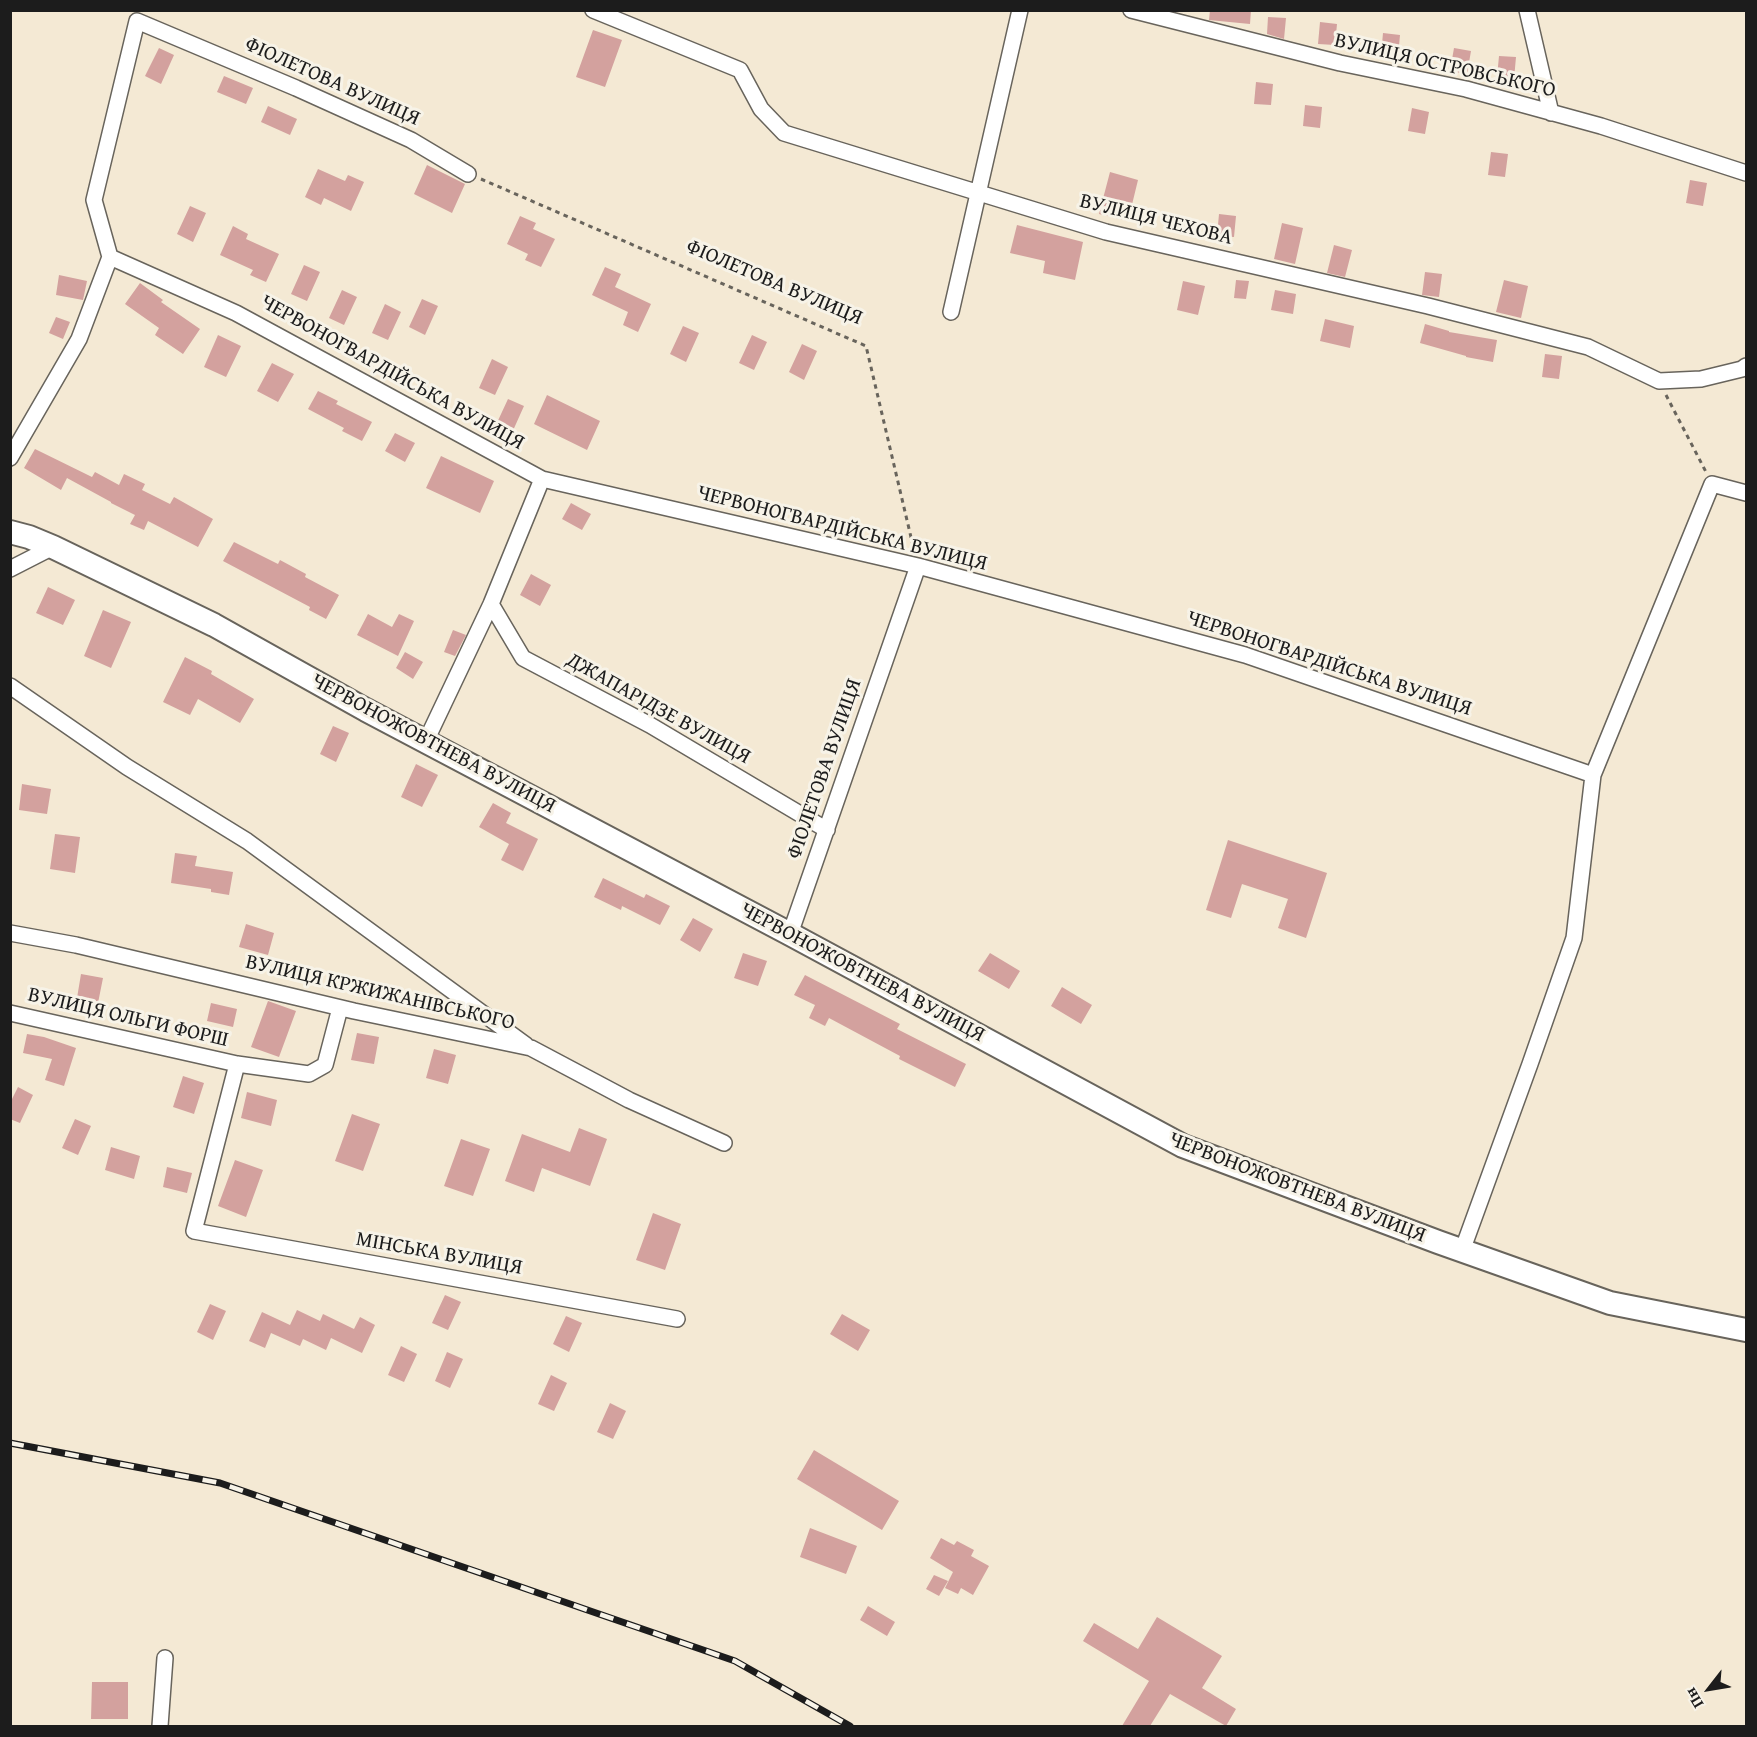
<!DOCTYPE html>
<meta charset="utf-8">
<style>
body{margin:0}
#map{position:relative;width:1757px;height:1737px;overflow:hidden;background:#f4e9d4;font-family:"Gentium Book Plus",serif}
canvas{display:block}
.frame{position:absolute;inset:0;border:12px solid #1c1c1c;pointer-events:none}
.north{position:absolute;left:1679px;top:1659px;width:60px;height:60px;-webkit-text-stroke:4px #f7f3e8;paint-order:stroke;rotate:239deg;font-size:16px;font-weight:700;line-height:24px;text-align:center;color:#1c1c1c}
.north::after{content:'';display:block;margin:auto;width:21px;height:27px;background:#1c1c1c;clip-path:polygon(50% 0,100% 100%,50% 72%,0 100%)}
</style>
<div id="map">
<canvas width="1757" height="1737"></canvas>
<div class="frame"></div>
<div class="north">Пн</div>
</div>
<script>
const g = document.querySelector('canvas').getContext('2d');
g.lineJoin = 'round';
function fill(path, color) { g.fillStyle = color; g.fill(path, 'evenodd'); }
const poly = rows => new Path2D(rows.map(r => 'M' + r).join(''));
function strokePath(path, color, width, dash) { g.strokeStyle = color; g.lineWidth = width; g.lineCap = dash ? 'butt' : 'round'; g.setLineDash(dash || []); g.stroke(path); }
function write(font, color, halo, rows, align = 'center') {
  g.font = font + ' "Gentium Book Plus",serif'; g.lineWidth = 6; g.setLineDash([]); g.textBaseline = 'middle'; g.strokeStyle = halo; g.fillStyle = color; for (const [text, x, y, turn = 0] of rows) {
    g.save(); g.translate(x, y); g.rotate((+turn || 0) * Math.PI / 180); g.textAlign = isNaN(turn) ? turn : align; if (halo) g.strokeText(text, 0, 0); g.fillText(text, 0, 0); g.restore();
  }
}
fill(poly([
 [1210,10,1251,10,1250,24,1209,20],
 [1268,17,1286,18,1284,39,1267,34],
 [1320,22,1337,24,1335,45,1318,44],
 [593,30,622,40,605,87,576,77],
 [1383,33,1400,35,1398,57,1381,55],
 [159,48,174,55,161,84,145,76],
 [1454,48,1471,51,1467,74,1450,71],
 [1499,56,1516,57,1514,79,1497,77],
 [224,76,253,88,246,104,217,92],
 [1256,82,1273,84,1271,105,1254,104],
 [1305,105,1322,107,1320,128,1303,126],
 [268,106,297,119,290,135,261,122],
 [1412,108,1429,112,1425,134,1408,131],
 [1491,152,1508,154,1505,177,1488,175],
 [427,165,465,184,452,213,414,194],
 [318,169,345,181,348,175,364,182,351,211,324,198,321,205,305,197],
 [1110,172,1138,180,1128,221,1099,214],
 [1690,180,1707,183,1703,206,1686,203],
 [190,206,206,213,193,242,177,234],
 [1219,214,1236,216,1234,237,1217,236],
 [520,216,536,223,533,229,555,239,541,267,525,260,528,254,507,244],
 [1282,223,1303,228,1295,264,1274,259],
 [1017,225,1083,242,1075,280,1043,273,1045,261,1010,253],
 [233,226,248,234,246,239,279,254,266,282,250,275,253,270,220,255],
 [1334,245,1352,250,1345,277,1327,273],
 [304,265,320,272,307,301,291,294],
 [605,267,621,274,615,287,651,304,638,332,623,325,628,312,592,295],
 [1425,272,1442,274,1439,297,1422,295],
 [59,275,87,281,83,300,56,295],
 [1236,280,1249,281,1246,299,1234,298],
 [1504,280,1528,286,1521,318,1496,312],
 [1183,281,1205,286,1198,315,1177,310],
 [140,283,163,300,161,302,200,329,183,354,155,335,159,328,125,304],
 [342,290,357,297,344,325,329,318],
 [1275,290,1296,294,1293,314,1271,310],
 [422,299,438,306,425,335,409,327],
 [385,304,401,312,388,340,372,333],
 [56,317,70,322,63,339,49,333],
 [1325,319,1354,326,1350,348,1320,341],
 [1425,324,1449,331,1449,332,1497,340,1493,362,1466,357,1466,356,1420,343],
 [683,326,699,333,686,362,670,354],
 [218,335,241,346,226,377,204,367],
 [752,335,767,342,754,370,739,363],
 [802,344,817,351,804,380,789,372],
 [1545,354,1562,356,1559,379,1542,377],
 [492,359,508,367,495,395,479,388],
 [272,363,294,374,278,402,257,391],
 [318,391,338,401,336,404,372,422,362,441,342,431,344,428,308,409],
 [547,395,600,421,587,450,534,424],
 [508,399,524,406,511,435,495,427],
 [395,433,415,443,405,462,385,451],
 [35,449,92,477,95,472,119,485,124,474,145,484,142,490,170,504,174,497,213,519,198,547,148,521,144,530,130,524,135,515,111,503,111,502,67,478,61,490,24,468],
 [441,456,494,481,480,513,426,488],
 [571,503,591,514,582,530,562,519],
 [234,542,278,564,280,560,306,574,305,577,339,595,326,619,309,610,310,607,223,561],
 [531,574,551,585,540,606,520,595],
 [48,587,75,600,63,625,36,613],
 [103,610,131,622,111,668,84,656],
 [368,614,392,627,399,614,414,621,398,656,357,635],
 [453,630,466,635,455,656,444,652],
 [405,652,423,662,413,679,396,668],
 [185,657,212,671,211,674,254,699,240,723,198,699,190,715,163,702],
 [333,726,349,733,336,762,320,754],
 [416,764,438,775,422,807,401,797],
 [22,784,51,789,47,814,19,810],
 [493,803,511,813,506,823,538,839,523,871,501,860,509,844,479,827],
 [55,834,80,837,75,873,50,869],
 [1228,840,1327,873,1306,938,1278,928,1288,899,1242,884,1231,918,1206,910],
 [175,853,197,856,195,866,233,872,229,895,211,892,211,889,171,883],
 [603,878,644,898,646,894,670,906,660,925,622,906,621,910,594,897],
 [693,918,713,929,700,952,680,940],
 [246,924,274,933,268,955,239,947],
 [743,953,767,961,758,986,734,978],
 [990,953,1020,971,1009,989,978,971],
 [81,974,103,978,97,1008,76,1004],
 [805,975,900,1024,897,1029,966,1064,955,1087,899,1059,900,1056,829,1018,825,1026,809,1018,815,1005,794,995],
 [1062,987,1092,1005,1081,1024,1051,1006],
 [268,1001,296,1011,279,1057,251,1047],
 [211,1003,237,1009,233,1027,207,1021],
 [357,1033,379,1037,374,1064,351,1060],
 [27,1034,44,1037,76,1048,64,1086,45,1080,52,1059,23,1053],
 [434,1049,456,1055,448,1084,426,1078],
 [183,1076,204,1083,194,1114,173,1107],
 [18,1087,33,1095,20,1123,10,1119,10,1103],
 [247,1092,277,1100,271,1126,241,1118],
 [352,1114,380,1124,363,1171,335,1161],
 [75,1119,91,1126,78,1155,62,1148],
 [579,1128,607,1139,590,1186,542,1168,534,1192,505,1181,522,1134,570,1152],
 [461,1139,490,1149,473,1196,444,1186],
 [111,1147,140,1156,134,1179,105,1170],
 [235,1160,263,1170,246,1217,218,1206],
 [167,1167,192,1173,187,1193,163,1187],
 [653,1213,681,1224,665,1270,636,1260],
 [445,1295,461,1302,448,1330,432,1323],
 [210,1304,226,1311,213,1340,197,1332],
 [297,1310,320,1321,323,1314,354,1329,360,1317,375,1325,362,1353,331,1338,326,1350,303,1339,300,1346,271,1333,265,1348,249,1341,262,1312,290,1325],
 [842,1314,870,1330,858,1351,830,1334],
 [566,1316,582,1323,569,1352,553,1344],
 [401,1346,417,1354,404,1382,388,1375],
 [447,1352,463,1359,450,1388,435,1381],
 [551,1375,567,1383,554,1411,538,1404],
 [610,1403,626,1411,613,1439,597,1432],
 [814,1450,899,1501,882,1530,797,1479],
 [810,1528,857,1546,846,1574,800,1557],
 [941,1538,954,1545,957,1541,974,1550,971,1556,989,1566,973,1595,961,1588,958,1594,945,1588,953,1572,930,1558],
 [934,1575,948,1581,939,1596,926,1589],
 [868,1606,895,1622,887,1636,860,1620],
 [1157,1617,1222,1656,1202,1688,1236,1709,1226,1726,1170,1694,1150,1726,1122,1726,1149,1681,1083,1641,1094,1623,1138,1649],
 [92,1682,128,1682,128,1719,91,1719]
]), '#d3a19e');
const street = poly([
 [593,10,740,70,761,109,784,133,1106,232,1428,306,1588,347,1659,381,1701,379,1742,369,1746,366],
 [1131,10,1340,63,1466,89,1601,126,1746,173],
 [1527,10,1551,113],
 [110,257,236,313,542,479,918,566,1245,655,1593,775],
 [951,312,1020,10],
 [10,458,79,339,110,257,94,200,137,21,296,88,411,140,468,174],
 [10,569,53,547],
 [491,604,523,658,650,725,827,830],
 [10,686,127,767,247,841,526,1045],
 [426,741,491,604,542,479],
 [10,933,76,945,354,1011,531,1048,629,1100,724,1143],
 [790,934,918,566],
 [10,1013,237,1064,309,1074,325,1065,340,1008],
 [237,1064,194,1231,677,1319],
 [1462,1251,1530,1064,1574,938,1593,775,1712,484,1746,493],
 [160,1726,165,1658]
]);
const secondary = poly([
 [10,532,29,537,53,547,214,625,366,710,790,934,1183,1146,1438,1242,1610,1303,1746,1330]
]);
strokePath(street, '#68645c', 18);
strokePath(secondary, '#68645c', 26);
strokePath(poly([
 [481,179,866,346,914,550],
 [1666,395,1706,472]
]), '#68645c', 3, [4.5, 4.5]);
strokePath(street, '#fff', 15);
strokePath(secondary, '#fff', 22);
const rail = poly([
 [10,1443,220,1483,735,1661,850,1726]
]);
strokePath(rail, '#1c1c1c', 7);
strokePath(rail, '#f7f3e8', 4.5, [14]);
write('21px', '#1c1c1c', '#f7f3e8', [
 ["ВУЛИЦЯ ОСТРОВСЬКОГО",1445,66,13],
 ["ФІОЛЕТОВА ВУЛИЦЯ",332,82,24],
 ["ВУЛИЦЯ ЧЕХОВА",1156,220,14],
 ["ФІОЛЕТОВА ВУЛИЦЯ",774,283,23],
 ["ЧЕРВОНОГВАРДІЙСЬКА ВУЛИЦЯ",392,373,29],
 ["ЧЕРВОНОГВАРДІЙСЬКА ВУЛИЦЯ",842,529,14],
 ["ЧЕРВОНОГВАРДІЙСЬКА ВУЛИЦЯ",1329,664,18],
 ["ДЖАПАРІДЗЕ ВУЛИЦЯ",658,709,29],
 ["ЧЕРВОНОЖОВТНЕВА ВУЛИЦЯ",433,744,28],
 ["ФІОЛЕТОВА ВУЛИЦЯ",825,769,-71],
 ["ЧЕРВОНОЖОВТНЕВА ВУЛИЦЯ",862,973,28],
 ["ВУЛИЦЯ КРЖИЖАНІВСЬКОГО",380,993,13],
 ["ВУЛИЦЯ ОЛЬГИ ФОРШ",128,1018,13],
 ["ЧЕРВОНОЖОВТНЕВА ВУЛИЦЯ",1297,1188,21],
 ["МІНСЬКА ВУЛИЦЯ",439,1254,10]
]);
</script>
